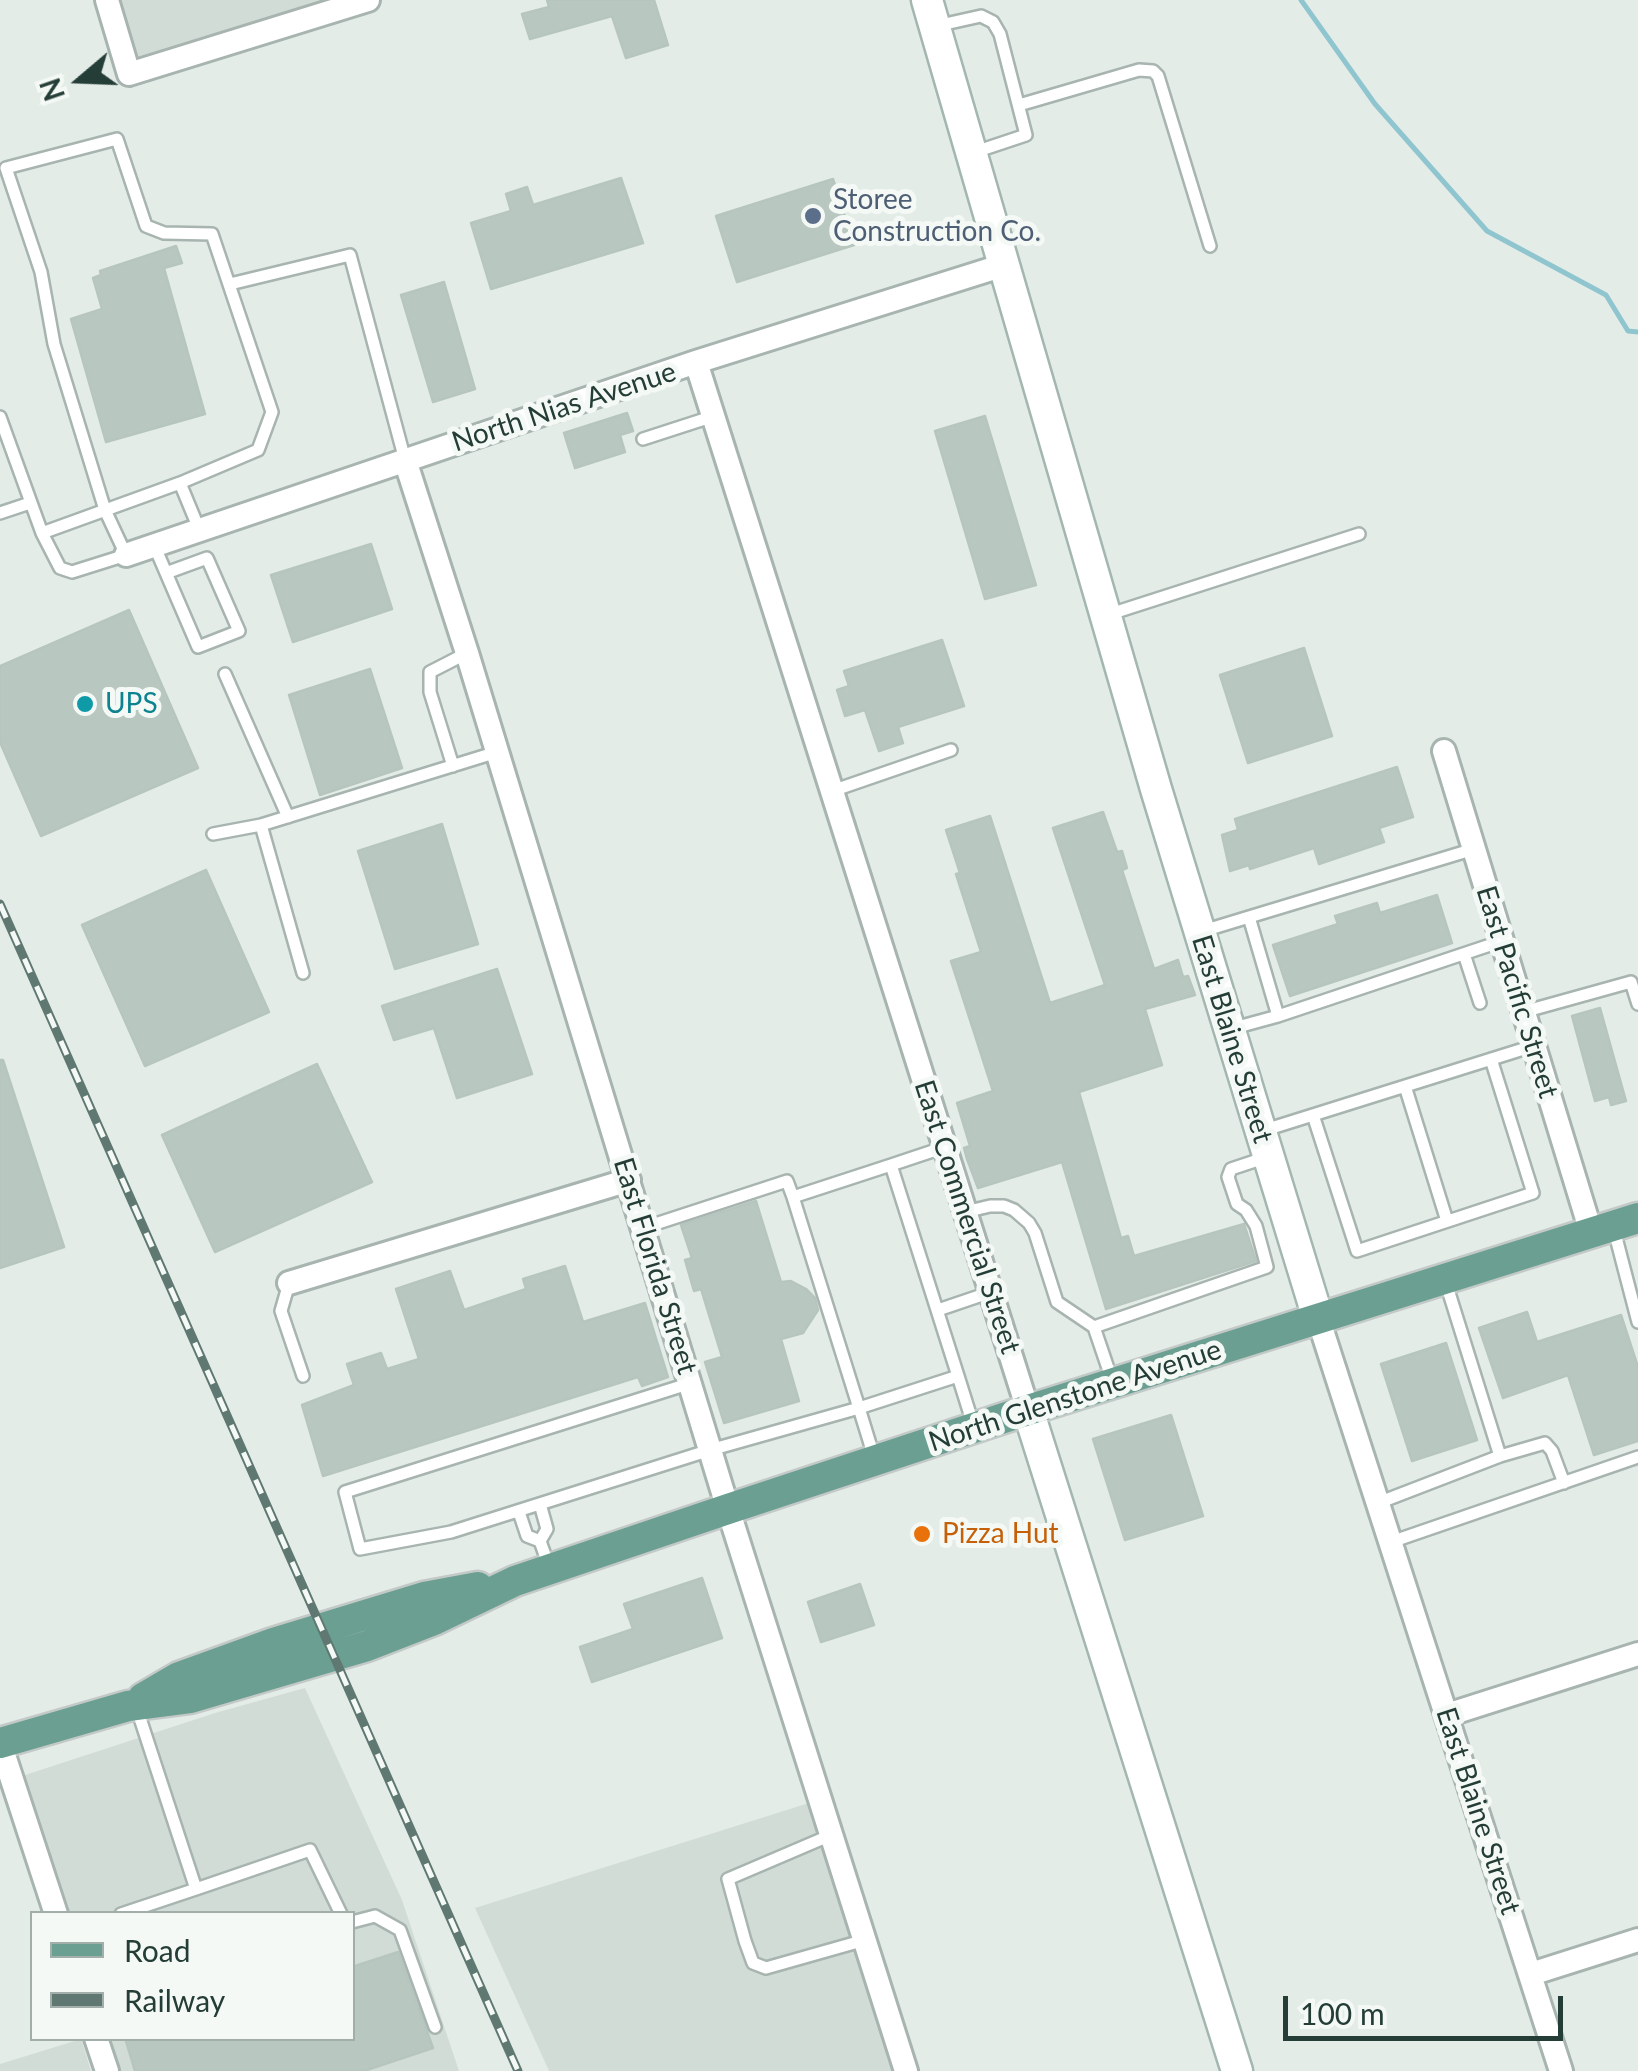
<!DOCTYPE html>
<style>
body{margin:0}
#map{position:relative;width:1638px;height:2071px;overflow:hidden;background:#e4ece8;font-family:Lato,sans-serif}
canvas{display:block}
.legend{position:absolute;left:30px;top:1911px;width:325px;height:130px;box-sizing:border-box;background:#f4f9f6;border:2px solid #a1aea9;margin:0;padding:12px 18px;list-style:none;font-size:30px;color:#243d36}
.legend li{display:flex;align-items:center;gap:20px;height:50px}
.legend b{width:50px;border:2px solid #a1aea9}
.north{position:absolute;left:30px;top:30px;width:100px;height:100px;-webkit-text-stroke:8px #f4f9f6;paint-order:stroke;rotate:251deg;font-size:28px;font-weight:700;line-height:40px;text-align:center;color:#243d36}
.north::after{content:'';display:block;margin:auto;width:35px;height:45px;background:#243d36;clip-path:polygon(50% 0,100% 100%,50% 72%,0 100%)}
.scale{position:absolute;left:1283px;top:1996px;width:280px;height:45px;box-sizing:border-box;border:5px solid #243d36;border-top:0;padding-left:12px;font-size:30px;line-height:35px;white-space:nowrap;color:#243d36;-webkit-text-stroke:8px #f4f9f6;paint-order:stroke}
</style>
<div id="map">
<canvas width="1638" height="2071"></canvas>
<ul class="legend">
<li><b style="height:12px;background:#6b9f91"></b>Road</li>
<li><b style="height:12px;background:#5f7871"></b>Railway</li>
</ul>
<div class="north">N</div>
<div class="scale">100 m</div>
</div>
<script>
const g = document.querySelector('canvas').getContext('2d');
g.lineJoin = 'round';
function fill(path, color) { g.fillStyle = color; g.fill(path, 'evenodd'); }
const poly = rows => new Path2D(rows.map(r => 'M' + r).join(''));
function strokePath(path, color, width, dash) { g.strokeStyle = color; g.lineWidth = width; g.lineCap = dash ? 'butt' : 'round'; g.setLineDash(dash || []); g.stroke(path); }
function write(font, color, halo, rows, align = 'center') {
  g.font = font + ' Lato,sans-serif'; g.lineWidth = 10; g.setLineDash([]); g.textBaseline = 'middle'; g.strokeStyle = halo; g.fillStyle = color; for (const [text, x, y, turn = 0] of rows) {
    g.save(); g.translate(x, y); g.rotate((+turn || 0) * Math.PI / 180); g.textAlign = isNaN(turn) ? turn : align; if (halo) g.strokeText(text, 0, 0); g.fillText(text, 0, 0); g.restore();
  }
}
fill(poly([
 [113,0,344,0,141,64,131,59],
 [305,1688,402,1900,459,2071,116,2071,105,2039,352,2038,352,1914,65,1913,22,1776,215,1713],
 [809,1803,895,2071,549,2071,475,1908],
 [81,2039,91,2071,0,2071,0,2064]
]), '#d2dcd7');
strokePath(poly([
 [1301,0,1375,104,1487,231,1606,295,1628,331,1638,332]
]), '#8fc5ce', 5);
const building = poly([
 [547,0,654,0,668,45,626,58,612,16,530,39,522,14,549,7,547,0],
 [621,178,643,243,491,289,471,223,511,211,506,194,527,187,533,205,621,178],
 [833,179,854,245,737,282,716,216,833,179],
 [176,246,182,263,164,268,205,414,106,442,71,319,102,309,93,278,101,275,100,271,176,246],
 [444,282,475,389,433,402,401,295,444,282],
 [627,413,633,431,620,435,625,452,575,468,564,433,627,413],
 [985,416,1036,585,985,599,935,431,985,416],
 [371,544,392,609,293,642,271,575,371,544],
 [129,610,198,768,41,836,0,742,0,666,129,610],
 [942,640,964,706,898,727,903,743,879,751,865,710,845,716,837,690,849,686,844,671,942,640],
 [1304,648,1332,736,1248,763,1220,675,1304,648],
 [370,669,402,768,320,795,289,695,370,669],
 [1397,767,1413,817,1379,828,1384,842,1319,864,1314,848,1250,869,1249,865,1230,871,1222,835,1238,830,1235,819,1397,767],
 [1103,812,1117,852,1122,851,1127,868,1122,870,1154,969,1178,960,1183,977,1188,976,1195,995,1145,1009,1162,1065,1079,1092,1121,1238,1128,1236,1134,1256,1244,1224,1256,1261,1106,1309,1062,1162,978,1188,967,1159,964,1148,970,1146,957,1103,993,1091,951,961,981,952,956,874,960,873,946,830,990,816,1050,1003,1105,985,1053,828,1103,812],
 [442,824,478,944,395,969,358,851,442,824],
 [206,870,269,1012,145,1066,82,925,206,870],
 [1437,895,1452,943,1290,996,1273,945,1338,924,1335,916,1377,903,1380,913,1437,895],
 [497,969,532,1074,457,1098,434,1028,394,1040,382,1006,497,969],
 [1600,1008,1626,1101,1611,1105,1609,1097,1595,1101,1572,1016,1600,1008],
 [0,1060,3,1060,64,1247,0,1268,0,1060],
 [317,1064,372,1182,215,1252,162,1135,317,1064],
 [756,1201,781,1282,791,1281,806,1289,815,1298,818,1310,803,1333,781,1339,799,1401,724,1423,705,1362,722,1357,701,1289,694,1291,685,1260,692,1258,681,1225,756,1201],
 [565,1266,583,1322,645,1303,668,1377,642,1386,638,1377,323,1476,302,1405,354,1385,347,1364,381,1353,387,1369,419,1359,396,1289,450,1271,464,1310,526,1289,523,1279,565,1266],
 [1527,1312,1537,1342,1621,1315,1638,1367,1638,1441,1594,1455,1568,1375,1503,1398,1479,1328,1527,1312],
 [1446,1343,1477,1440,1412,1461,1381,1364,1446,1343],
 [1171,1415,1203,1516,1125,1540,1093,1439,1171,1415],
 [702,1578,722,1638,592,1682,580,1647,633,1629,624,1604,702,1578],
 [860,1584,874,1625,821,1642,808,1602,860,1584],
 [398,1952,433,2048,364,2071,135,2071,125,2038,352,2038,352,1967,398,1952]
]);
fill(building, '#b9c7c1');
strokePath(building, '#b6c6bf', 2.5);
const lane = poly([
 [936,26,981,16,993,22,1000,34,1026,135,972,153],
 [1019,105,1139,70,1153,71,1158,76,1210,246],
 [230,284,350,255,405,460],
 [0,417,42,533,180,483,199,529],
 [643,439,714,416],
 [0,513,30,503],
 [42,533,60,568,72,572,126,555,105,510,54,344,41,272,6,168,117,139,146,226,164,233,212,234,272,412,258,450,180,483],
 [154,545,198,647,239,631,207,558,166,573],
 [1107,615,1359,534],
 [225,674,288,817],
 [453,766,430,692,430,672,467,653],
 [832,791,951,750],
 [261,825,303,973],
 [213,834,261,825,497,752],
 [1249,917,1474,849],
 [1203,931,1249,917,1278,1016,1234,1028],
 [1464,954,1480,1003],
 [1523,1012,1631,982,1638,1004],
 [1278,1016,1502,941],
 [1405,1086,1447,1221],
 [1313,1115,1357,1251,1533,1193,1491,1059],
 [1265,1130,1533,1046],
 [945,1147,891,1165,958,1376],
 [793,1197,859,1408,958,1376,974,1427],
 [965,1212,990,1206,1004,1206,1014,1210,1029,1223,1035,1233,1057,1302,1094,1327,1113,1383],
 [643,1228,787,1181,793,1197,891,1165],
 [1614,1230,1638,1322],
 [289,1283,281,1311,303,1376],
 [938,1310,991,1292],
 [1094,1327,1267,1267,1256,1226,1246,1210,1237,1204,1228,1177,1231,1169,1267,1157],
 [691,1383,345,1492,360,1549,451,1532,710,1450,859,1408,875,1460],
 [1500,1456,1545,1443,1552,1451,1564,1483],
 [1378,1503,1500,1456,1445,1280],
 [540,1504,547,1529,540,1541,550,1569],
 [519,1512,527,1536,540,1541],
 [1391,1542,1638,1457],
 [831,1835,728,1879,745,1941,753,1963,766,1968,865,1940],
 [196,1889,310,1850,341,1914],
 [121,1914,196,1889,137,1709],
 [352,1922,375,1916,400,1930,435,2027]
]);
const street = poly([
 [107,0,129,74,368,0],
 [696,362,1028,1410],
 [405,460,467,653,728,1509,906,2071],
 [126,555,696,362,1004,265],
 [1444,751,1591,1232],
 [289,1283,629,1180],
 [1318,1318,1561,2071],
 [1447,1715,1638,1654],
 [0,1743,56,1914],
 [1531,1974,1638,1940],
 [96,2038,107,2071]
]);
const secondary = poly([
 [927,0,1156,789,1318,1318],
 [1028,1410,1237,2071]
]);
const primary = poly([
 [143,1698,179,1677,273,1643,424,1597,478,1587],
 [0,1743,128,1706,190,1698,367,1646,434,1620,515,1581,728,1509,1028,1410,1638,1218]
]);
strokePath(lane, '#a7b4af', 16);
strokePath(street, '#a7b4af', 28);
strokePath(secondary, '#a3b7b0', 35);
strokePath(primary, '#c2c9c7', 35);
strokePath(lane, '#fff', 11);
strokePath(street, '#fff', 22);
strokePath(secondary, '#fff', 30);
strokePath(primary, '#6b9f91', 30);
const rail = poly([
 [0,904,518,2071]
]);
strokePath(rail, '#5f7871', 9);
strokePath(rail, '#f4f9f6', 5, [15]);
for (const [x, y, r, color] of [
 [813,216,10,"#5c6f8a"],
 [85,704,10,"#0f9aa8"],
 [922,1534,10,"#e8710a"]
]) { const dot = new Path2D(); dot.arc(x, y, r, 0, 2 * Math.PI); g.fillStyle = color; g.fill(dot); strokePath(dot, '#f4f9f6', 4); }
write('28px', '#4e5e75', '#f4f9f6', [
 ["Storee",833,200],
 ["Construction Co.",833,232]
], 'left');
write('28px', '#243d36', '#f4f9f6', [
 ["North Nias Avenue",564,407,-18],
 ["East Pacific Street",1517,992,73],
 ["East Blaine Street",1232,1039,73],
 ["East Commercial Street",967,1217,72],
 ["East Florida Street",655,1266,73],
 ["North Glenstone Avenue",1075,1396,-18],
 ["East Blaine Street",1478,1811,72]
]);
write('28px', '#0d838f', '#f4f9f6', [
 ["UPS",105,704]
], 'left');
write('28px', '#c56008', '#f4f9f6', [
 ["Pizza Hut",942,1534]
], 'left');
</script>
